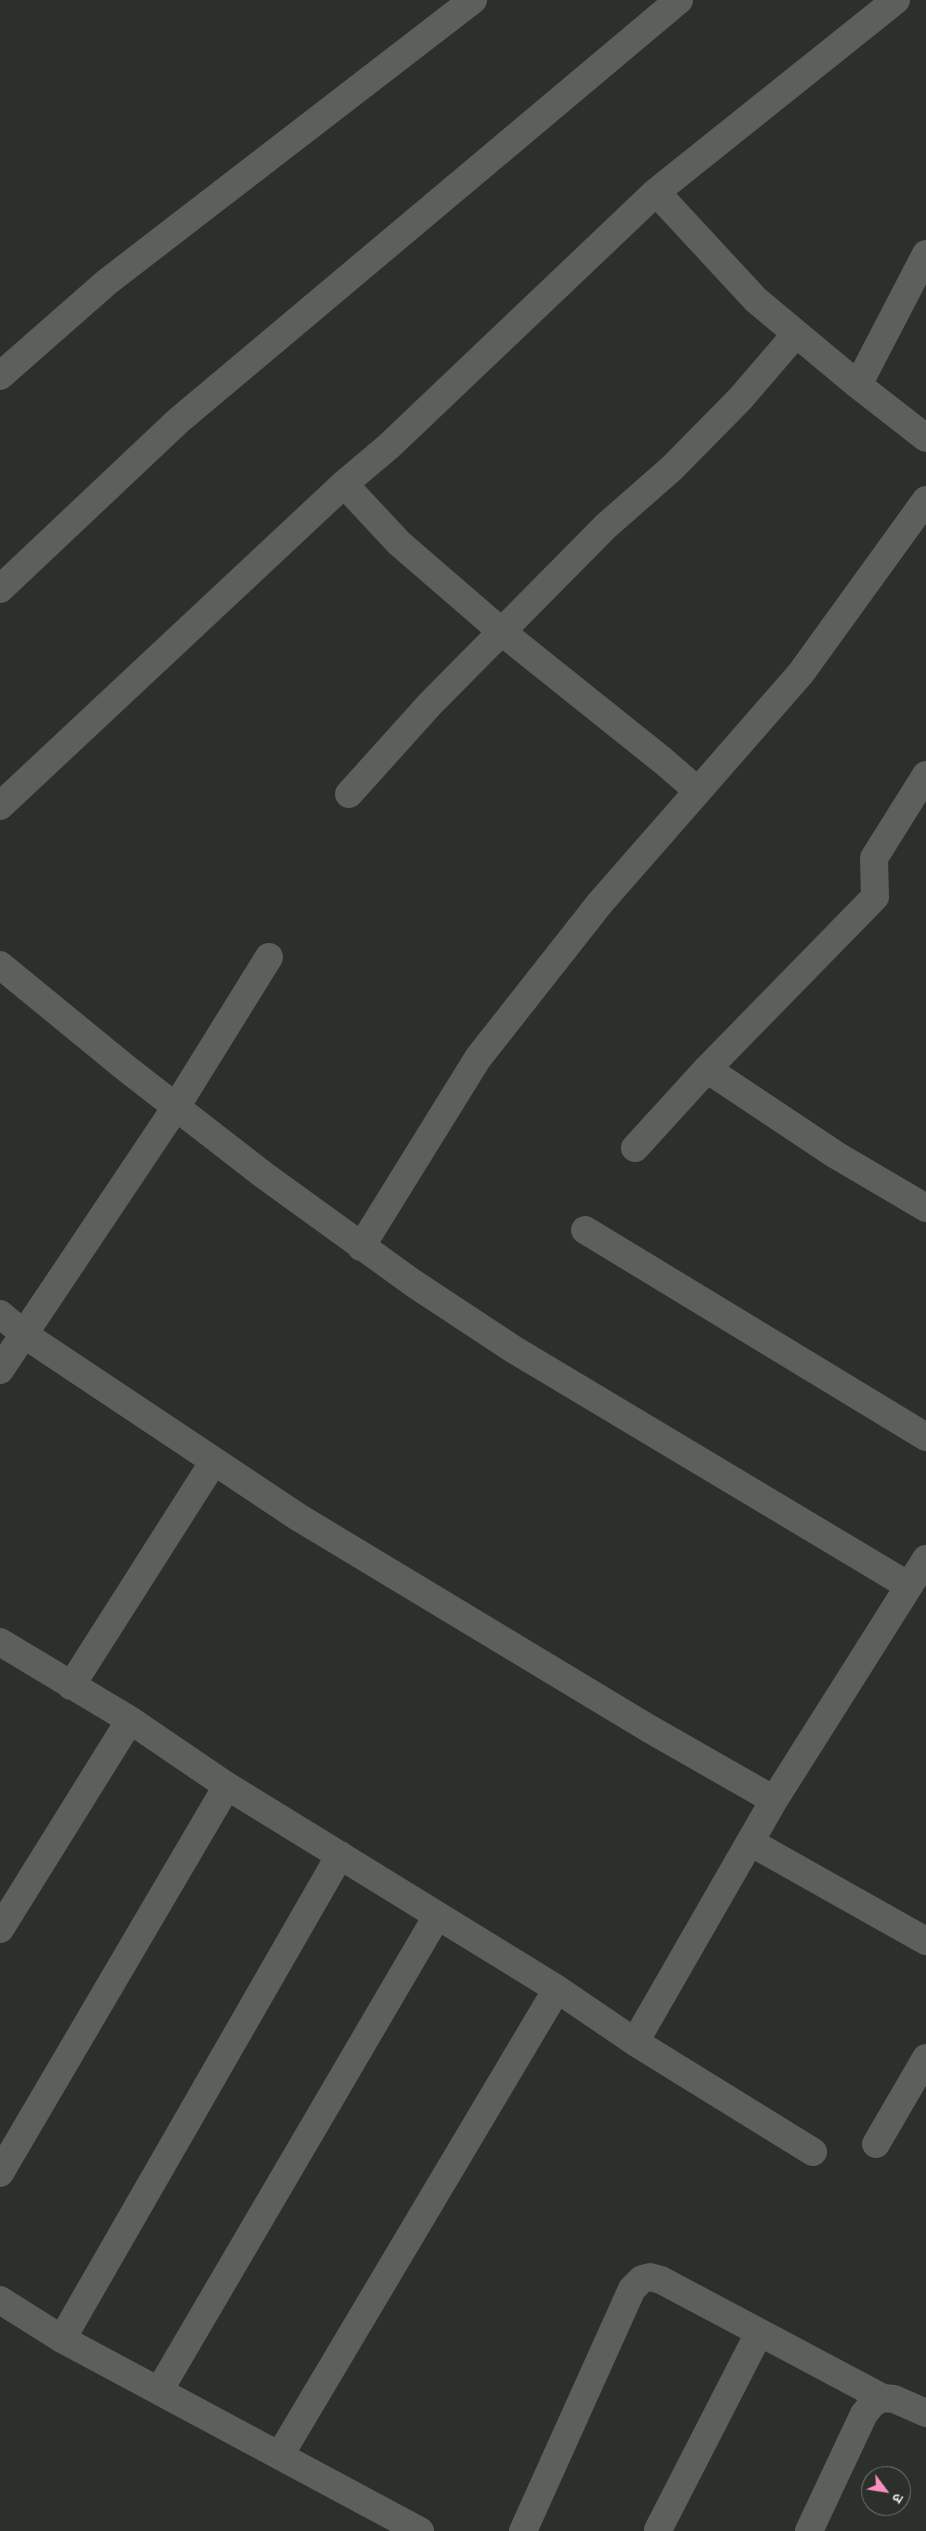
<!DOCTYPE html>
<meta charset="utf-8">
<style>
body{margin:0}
#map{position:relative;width:926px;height:2531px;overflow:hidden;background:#2b302a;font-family:"Roboto Condensed","Noto Sans Devanagari",sans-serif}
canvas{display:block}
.north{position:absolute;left:861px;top:2466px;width:50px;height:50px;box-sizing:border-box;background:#2b302a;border:1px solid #727772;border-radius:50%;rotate:121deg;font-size:14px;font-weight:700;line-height:20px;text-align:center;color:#dde1dd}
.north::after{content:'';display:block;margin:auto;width:18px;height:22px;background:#fd8ec0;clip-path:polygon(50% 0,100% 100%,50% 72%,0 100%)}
</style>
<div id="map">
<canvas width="926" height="2531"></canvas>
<div class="north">उ</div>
</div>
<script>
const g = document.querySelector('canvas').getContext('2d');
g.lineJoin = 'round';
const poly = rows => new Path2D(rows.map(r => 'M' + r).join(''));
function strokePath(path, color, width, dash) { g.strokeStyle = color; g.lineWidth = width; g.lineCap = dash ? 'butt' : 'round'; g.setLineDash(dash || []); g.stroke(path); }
strokePath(poly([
 [656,192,756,300,858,385,926,438],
 [0,376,107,282,473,0],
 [858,385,926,254],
 [344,484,399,543,502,632,662,760,698,791,600,903,478,1058,361,1247],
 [0,589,178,421,679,0],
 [698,791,801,673,926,500],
 [349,794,430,704,606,526,672,468,740,399,795,335],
 [0,806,344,484,389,446,656,192,896,0],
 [0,965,127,1069,265,1176,413,1283,513,1349,909,1586],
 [707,1069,836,1155,926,1208],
 [635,1148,707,1069,875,897,874,858,926,775],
 [585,1230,926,1437],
 [0,1314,25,1335,298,1517,648,1728,774,1800],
 [0,1370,176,1107,269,957],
 [0,1642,130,1720,227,1786,557,1989,635,2042,813,2152],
 [71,1686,214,1461],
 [750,1842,926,1941],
 [0,1929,130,1720],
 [635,2042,774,1800,926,1559],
 [876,2144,926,2058],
 [0,2173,227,1786],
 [0,2300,62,2339,420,2531],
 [62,2339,340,1855],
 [159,2391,437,1916],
 [280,2455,557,1989],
 [658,2530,759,2333],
 [523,2531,632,2289,642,2279,650,2277,661,2280,883,2398],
 [809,2531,864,2414,873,2403,883,2398,894,2399,926,2413]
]), '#5b615a', 28);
</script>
